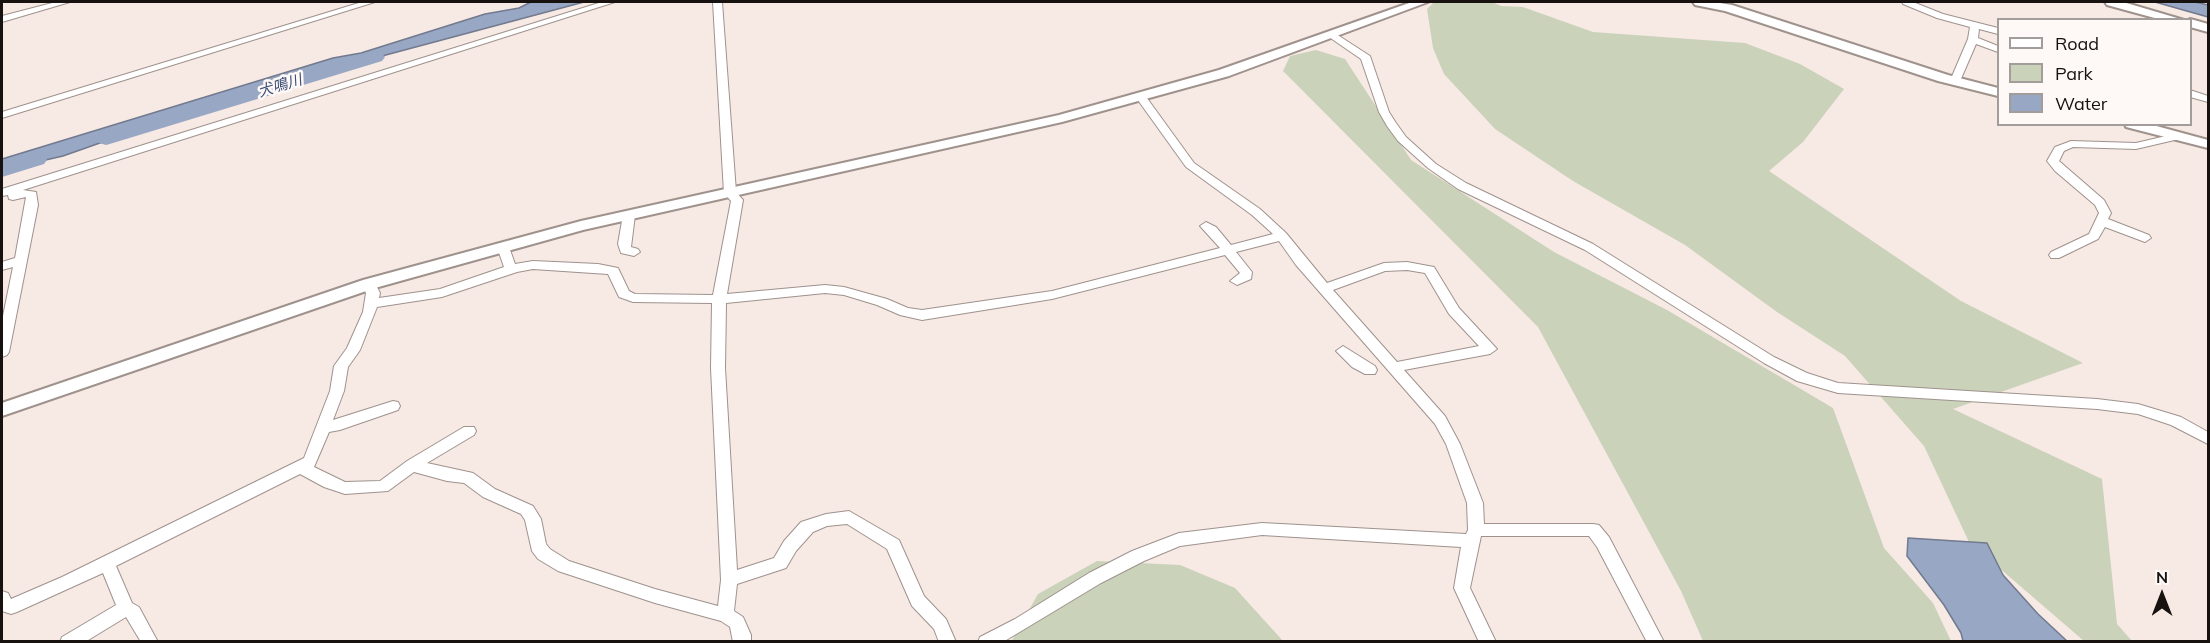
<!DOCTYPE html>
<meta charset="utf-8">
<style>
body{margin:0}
#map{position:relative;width:2210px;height:643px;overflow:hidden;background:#f7e9e4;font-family:Mulish,sans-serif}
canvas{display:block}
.frame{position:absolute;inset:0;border:3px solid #171210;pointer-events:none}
.legend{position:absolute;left:1997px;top:18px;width:195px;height:108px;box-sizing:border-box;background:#fef8f6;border:2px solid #a29c9a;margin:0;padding:8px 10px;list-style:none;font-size:18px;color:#171210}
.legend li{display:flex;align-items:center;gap:12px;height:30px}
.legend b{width:30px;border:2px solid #a29c9a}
.north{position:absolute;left:2132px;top:565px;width:60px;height:60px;-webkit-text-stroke:4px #fef8f6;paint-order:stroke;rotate:0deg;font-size:16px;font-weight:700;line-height:24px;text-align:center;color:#171210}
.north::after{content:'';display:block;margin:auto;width:21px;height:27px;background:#171210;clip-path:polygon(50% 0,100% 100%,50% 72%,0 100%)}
</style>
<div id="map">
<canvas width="2210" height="643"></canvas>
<div class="frame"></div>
<ul class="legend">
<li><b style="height:8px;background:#fff"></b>Road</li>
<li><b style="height:16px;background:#cad2ba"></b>Park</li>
<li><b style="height:16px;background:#97a7c4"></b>Water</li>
</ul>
<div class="north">N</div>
</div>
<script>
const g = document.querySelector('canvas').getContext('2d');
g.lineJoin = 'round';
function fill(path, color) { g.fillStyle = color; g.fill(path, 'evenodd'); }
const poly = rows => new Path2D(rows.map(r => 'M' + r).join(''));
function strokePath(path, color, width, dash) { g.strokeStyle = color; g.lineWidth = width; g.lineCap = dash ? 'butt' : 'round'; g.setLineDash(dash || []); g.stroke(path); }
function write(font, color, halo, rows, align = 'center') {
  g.font = font + ' Mulish,"Noto Sans JP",sans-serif'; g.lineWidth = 5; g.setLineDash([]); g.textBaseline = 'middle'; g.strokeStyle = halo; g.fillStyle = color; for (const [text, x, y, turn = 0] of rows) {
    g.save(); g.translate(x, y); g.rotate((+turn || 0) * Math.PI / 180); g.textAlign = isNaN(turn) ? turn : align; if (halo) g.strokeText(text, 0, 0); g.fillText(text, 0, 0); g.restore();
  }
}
fill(poly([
 [1434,2,1492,2,1501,6,1523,7,1593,32,1745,43,1800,64,1844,89,1803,142,1769,171,1961,301,2083,363,1953,409,2102,479,2117,624,2132,641,2084,641,1969,542,1924,446,1845,356,1777,312,1685,245,1573,181,1495,129,1444,74,1433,48,1427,9],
 [1316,50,1345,59,1411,160,1554,252,1667,310,1833,408,1884,548,1933,603,1951,641,1703,641,1681,591,1538,327,1283,71,1290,56],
 [1097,561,1180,565,1235,588,1283,641,1011,642,1038,594]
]), '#cad2ba');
const water = poly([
 [531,2,584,2,311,75,182,114,63,156,2,170,2,159,333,58,361,53,485,14,519,8,531,2],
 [2155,2,2195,2,2208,5,2208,17,2155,2],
 [1908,538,1987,543,2003,575,2038,614,2067,641,1963,641,1961,633,1944,605,1907,556,1908,538]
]);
fill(water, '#97a7c4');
strokePath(water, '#717a8e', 1.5);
fill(poly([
 [376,52,382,53,385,57,382,61,113,143,106,145,99,143,97,139,99,135,376,52],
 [37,154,44,156,47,160,44,164,2,177,2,165,37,154]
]), '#97a7c4');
const minor = poly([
 [56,2,70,2,2,22,2,16,56,2],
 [362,2,375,2,2,118,2,112,362,2],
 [602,2,615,2,23,190,36,192,38,205,9,352,7,355,2,357,2,321,13,267,2,270,2,262,15,258,26,197,13,200,9,199,8,195,2,196,2,189,602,2],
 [713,2,722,2,736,192,743,200,727,294,825,285,844,287,887,299,908,308,922,310,1052,291,1220,248,1200,226,1206,222,1216,227,1231,245,1273,234,1252,215,1186,167,1135,96,1140,93,1144,94,1194,163,1260,209,1286,233,1327,283,1384,263,1407,262,1434,267,1459,308,1497,349,1490,354,1404,370,1445,416,1460,444,1483,503,1484,524,1593,524,1599,525,1609,537,1664,642,1647,642,1597,547,1589,536,1481,536,1470,588,1496,642,1479,642,1454,588,1461,547,1262,535,1180,546,1144,561,1101,583,1003,642,978,642,980,637,1015,619,1089,573,1132,551,1179,533,1262,523,1466,534,1468,530,1467,503,1446,444,1435,424,1296,265,1279,241,1236,252,1252,272,1251,279,1237,285,1230,281,1240,273,1225,255,1052,299,922,320,900,315,877,305,844,295,825,293,726,303,725,368,737,570,774,558,784,541,801,522,826,514,849,511,899,540,924,596,946,619,956,642,939,642,934,629,912,606,887,549,847,524,827,526,813,532,796,551,786,568,737,584,734,611,743,617,751,635,751,642,733,642,730,627,721,621,655,603,558,571,538,559,532,551,525,520,521,514,483,497,464,483,447,481,414,472,388,491,345,494,324,487,300,474,116,566,132,603,139,607,158,642,141,642,126,617,85,642,60,642,62,637,116,605,103,573,17,612,11,614,2,611,2,591,8,593,11,599,62,577,304,458,330,391,334,366,347,348,363,312,366,293,362,284,364,281,374,281,380,293,379,298,440,289,504,267,497,247,503,243,509,247,515,264,533,261,598,264,618,268,629,291,635,294,713,295,731,201,724,193,713,2],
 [533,269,608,274,619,297,633,302,712,303,711,368,721,580,718,606,655,589,569,561,550,549,546,544,541,519,533,506,495,489,473,473,427,463,474,435,476,431,474,427,464,427,407,461,380,481,345,482,314,467,329,432,340,430,398,410,400,406,398,402,393,401,333,420,344,391,348,367,360,350,377,307,442,297,517,272,533,269],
 [1407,270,1425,273,1449,314,1479,346,1397,362,1333,290,1385,271,1407,270],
 [1902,2,1913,2,1943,14,1998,28,1998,34,1979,29,1978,38,1998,46,1998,52,1976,44,1960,81,1959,83,1951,83,1950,81,1968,39,1970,27,1937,18,1903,4,1902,2],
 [1333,32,1370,56,1389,112,1396,123,1406,137,1436,164,1466,183,1593,244,1774,357,1807,373,1838,383,2097,399,2138,404,2181,417,2208,432,2208,444,2171,425,2138,414,2097,409,1838,393,1797,381,1764,363,1585,250,1458,189,1428,168,1398,141,1387,126,1379,112,1361,59,1329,37,1328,35,1333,32],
 [2190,90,2208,96,2208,102,2190,97,2190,90],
 [2179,133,2183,134,2183,138,2136,149,2073,147,2064,151,2059,161,2104,200,2111,213,2108,219,2149,235,2151,238,2145,242,2105,227,2098,239,2059,258,2051,258,2049,255,2051,252,2089,234,2099,213,2095,205,2055,171,2047,161,2055,147,2071,141,2136,143,2179,133],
 [629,211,635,215,631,247,638,249,640,252,634,256,621,253,618,244,623,215,629,211],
 [1343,346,1375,366,1377,370,1375,374,1365,374,1352,367,1336,351,1343,346]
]);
const tertiary = poly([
 [1412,2,1428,2,1229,76,1062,122,583,230,375,288,2,416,2,403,363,280,581,221,1059,115,1219,70,1412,2],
 [1693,2,1714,2,1732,5,1948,75,1998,88,1998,96,1938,81,1725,11,1695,5,1693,2],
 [2105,2,2123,2,2184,20,2162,20,2107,5,2105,2],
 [2190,19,2194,20,2208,24,2208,32,2190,27,2190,19],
 [2125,124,2149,124,2208,140,2208,148,2126,127,2125,124]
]);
strokePath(minor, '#9f928d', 2);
strokePath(tertiary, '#9f928d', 4);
fill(minor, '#fff');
fill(tertiary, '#fff');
write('italic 15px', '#384d78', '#fef8f6', [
 ["犬鳴川",280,86,-17]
]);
</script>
